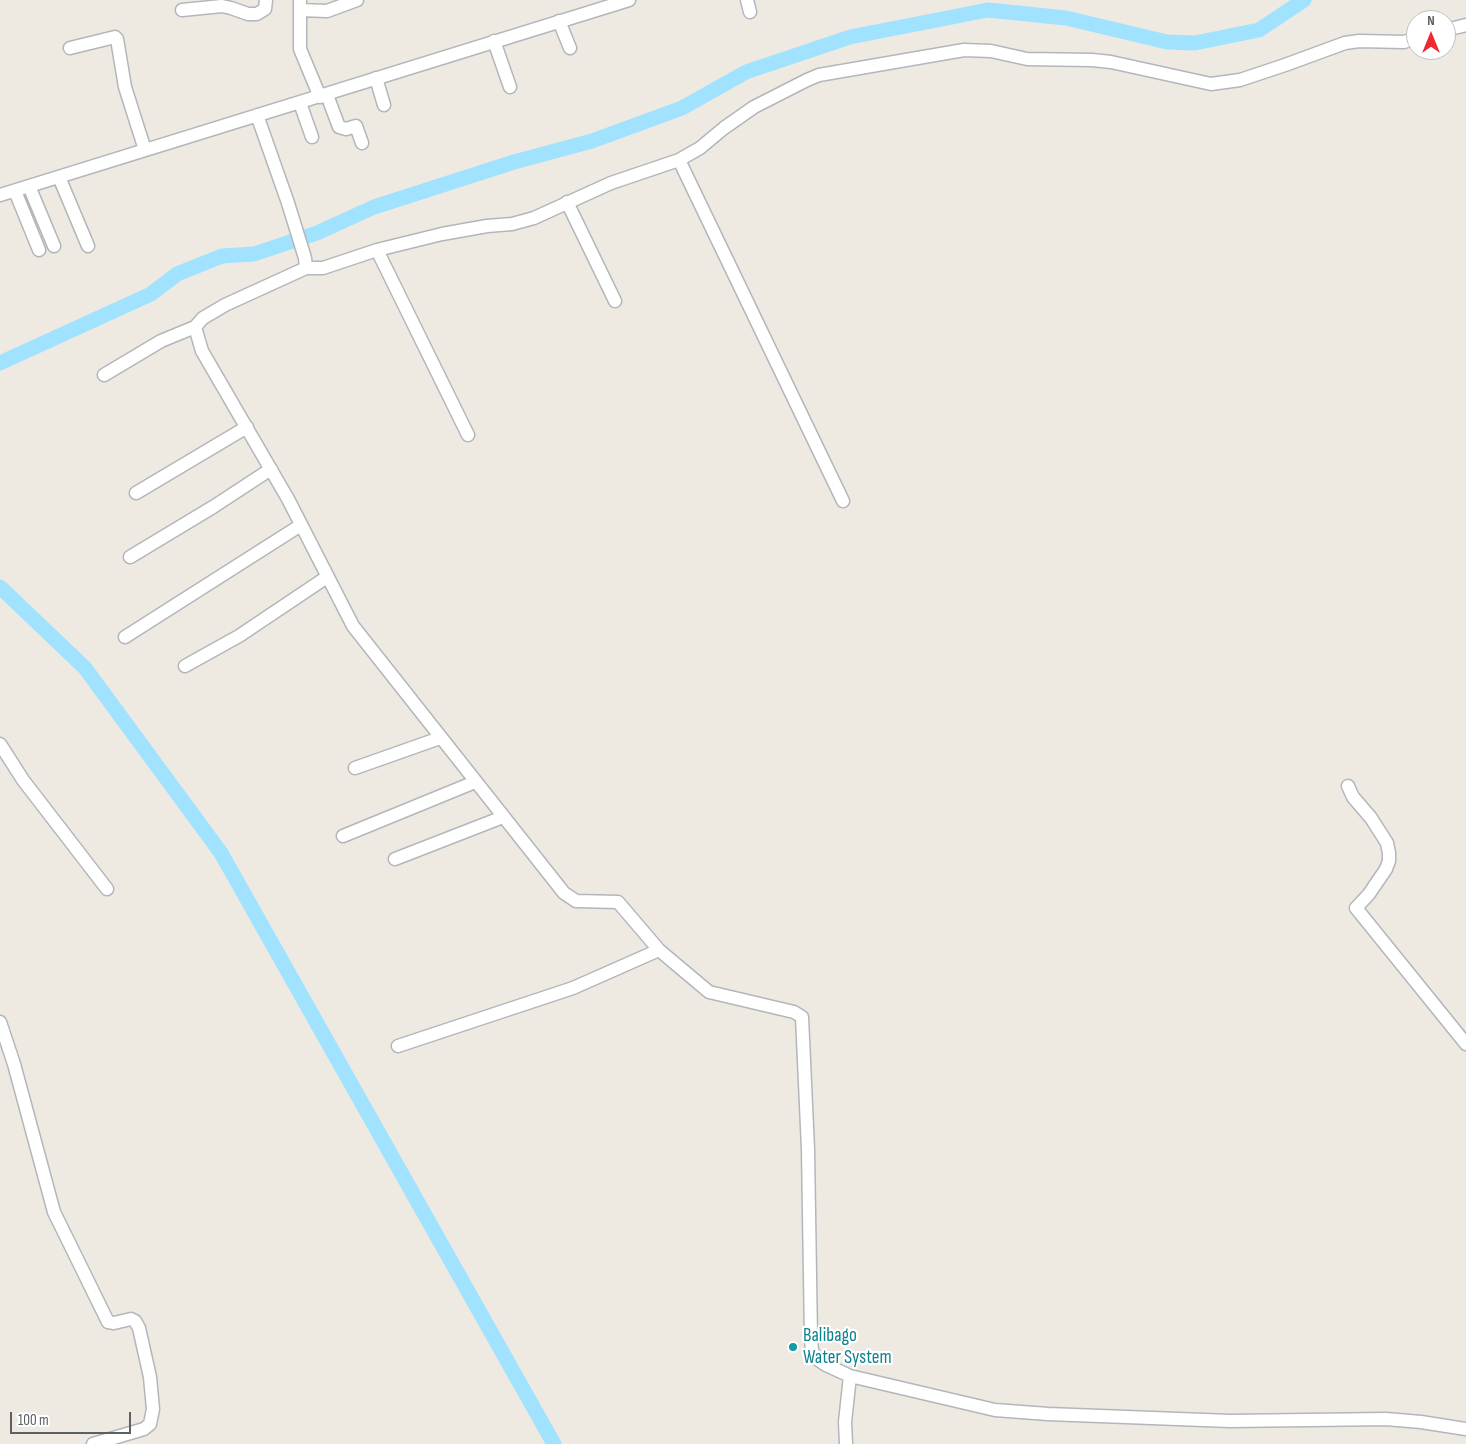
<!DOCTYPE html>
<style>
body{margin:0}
#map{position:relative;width:1466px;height:1444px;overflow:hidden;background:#eeeae2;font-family:"Sofia Sans Condensed",sans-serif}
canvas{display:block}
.north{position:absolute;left:1406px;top:10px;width:50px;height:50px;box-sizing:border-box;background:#fff;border:1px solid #bdbfc1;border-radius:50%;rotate:0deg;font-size:14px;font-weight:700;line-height:20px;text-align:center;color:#5a6063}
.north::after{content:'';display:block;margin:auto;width:18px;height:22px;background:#ed2934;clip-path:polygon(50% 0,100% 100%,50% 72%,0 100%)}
.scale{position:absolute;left:10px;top:1412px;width:121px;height:22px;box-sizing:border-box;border:2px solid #5a6063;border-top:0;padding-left:6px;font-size:15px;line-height:18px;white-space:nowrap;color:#5a6063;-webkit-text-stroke:4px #fff;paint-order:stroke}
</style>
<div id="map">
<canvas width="1466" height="1444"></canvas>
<div class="north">N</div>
<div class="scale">100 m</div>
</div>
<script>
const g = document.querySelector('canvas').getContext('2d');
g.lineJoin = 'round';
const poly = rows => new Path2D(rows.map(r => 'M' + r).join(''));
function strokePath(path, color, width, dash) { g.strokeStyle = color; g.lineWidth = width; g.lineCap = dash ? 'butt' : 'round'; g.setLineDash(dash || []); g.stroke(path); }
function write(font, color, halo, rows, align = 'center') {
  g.font = font + ' "Sofia Sans Condensed",sans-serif'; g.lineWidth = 4.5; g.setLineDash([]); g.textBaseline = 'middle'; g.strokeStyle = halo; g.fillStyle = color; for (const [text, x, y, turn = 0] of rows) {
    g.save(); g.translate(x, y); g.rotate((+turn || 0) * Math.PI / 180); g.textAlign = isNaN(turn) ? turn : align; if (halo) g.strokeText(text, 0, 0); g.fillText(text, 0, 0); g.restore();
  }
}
strokePath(poly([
 [0,363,151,294,177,274,222,256,254,254,317,233,374,207,514,162,592,141,682,108,746,72,850,37,988,10,1066,18,1167,42,1195,43,1259,30,1304,0],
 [0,587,85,668,221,853,554,1444]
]), '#a1e3ff', 15);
const minor = poly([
 [300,0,300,49,320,97],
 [747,0,750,12],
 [182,10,222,6,231,8,248,14,257,14,265,9,266,0],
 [300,10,327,11,357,0],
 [559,21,570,48],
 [1446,30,1466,25],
 [494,41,510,87],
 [70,48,115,37,117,39,125,87,145,150],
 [376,78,384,105],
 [327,95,339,127,346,129,356,126,362,143],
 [300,103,312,137],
 [257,115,288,203,305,258,306,268],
 [679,160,843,501],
 [59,177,88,246],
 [29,186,54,246],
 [15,191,39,250],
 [0,195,629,0],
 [567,202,615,301],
 [377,250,468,435],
 [195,327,202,351,288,499,353,626,564,893,576,901,618,902,659,950,709,992,794,1012,802,1017,808,1149,811,1339,812,1351,817,1359,826,1365,850,1376,995,1410,1048,1414,1230,1421,1386,1419,1421,1422,1466,1429],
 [104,375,161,341,195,327,203,318,225,305,306,268,323,268,377,250,442,234,487,226,512,224,534,218,611,183,679,160,700,148,724,128,754,107,807,80,819,75,964,50,991,51,1027,59,1092,60,1111,62,1211,84,1240,80,1285,65,1345,43,1359,41,1404,42,1416,38],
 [136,493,247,427],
 [130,557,213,507,271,469],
 [125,637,301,525],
 [185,666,239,636,327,577],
 [0,744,23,780,107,889],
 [355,768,440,738],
 [1348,786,1353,797,1371,818,1387,843,1389,853,1389,861,1386,869,1369,894,1356,908,1466,1044],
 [343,836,475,782],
 [395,859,503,817],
 [0,1022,14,1064,54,1212,108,1322,114,1323,131,1319,135,1321,139,1328,150,1377,153,1409,150,1424,144,1429,93,1444],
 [398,1046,573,988,659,950],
 [846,1444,845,1422,850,1376]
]);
strokePath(minor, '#b3b6ba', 15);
strokePath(minor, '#fff', 12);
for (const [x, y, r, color] of [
 [793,1347,5,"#0f9aa8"]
]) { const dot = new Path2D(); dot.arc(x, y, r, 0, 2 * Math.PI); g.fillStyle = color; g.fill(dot); strokePath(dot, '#fff', 2); }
write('19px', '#0d838f', '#fff', [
 ["Balibago",803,1336],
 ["Water System",803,1358]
], 'left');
</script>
